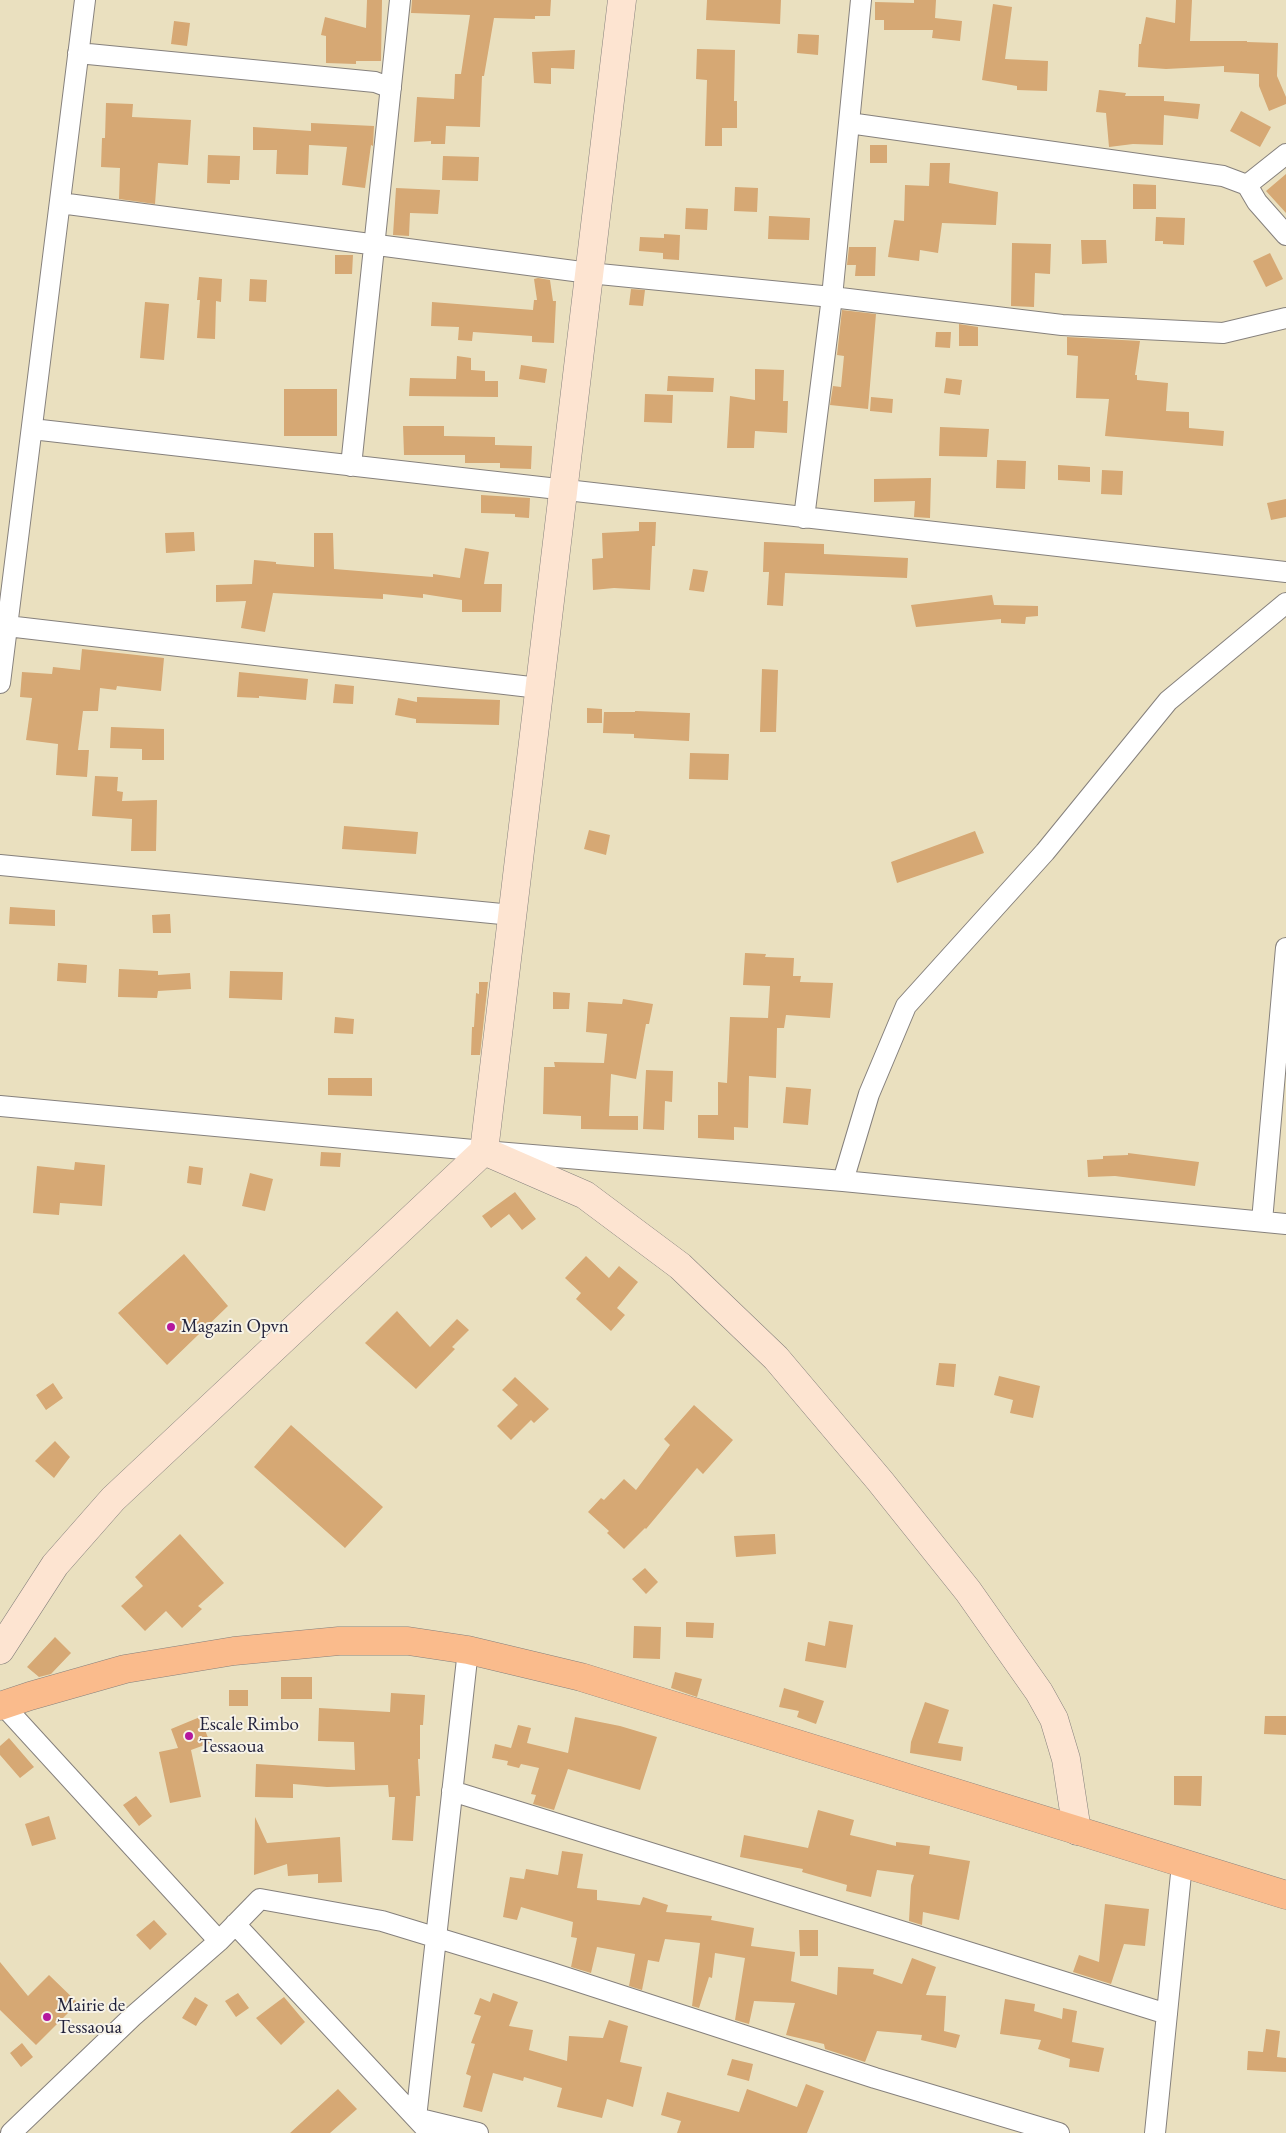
<!DOCTYPE html>
<style>
body{margin:0}
canvas{display:block;background:#eae0bf}
</style>
<canvas width="1286" height="2133"></canvas>
<script>
const g = document.querySelector('canvas').getContext('2d');
g.lineJoin = 'round';
function fill(path, color) { g.fillStyle = color; g.fill(path, 'evenodd'); }
const poly = rows => new Path2D(rows.map(r => 'M' + r).join(''));
function strokePath(path, color, width, dash) { g.strokeStyle = color; g.lineWidth = width; g.lineCap = dash ? 'butt' : 'round'; g.setLineDash(dash || []); g.stroke(path); }
function write(font, color, halo, rows, align = 'center') {
  g.font = font + ' "EB Garamond",serif'; g.lineWidth = 4; g.setLineDash([]); g.textBaseline = 'middle'; g.strokeStyle = halo; g.fillStyle = color; for (const [text, x, y, turn = 0] of rows) {
    g.save(); g.translate(x, y); g.rotate((+turn || 0) * Math.PI / 180); g.textAlign = isNaN(turn) ? turn : align; if (halo) g.strokeText(text, 0, 0); g.fillText(text, 0, 0); g.restore();
  }
}
fill(poly([
 [367,0,382,0,381,61,356,61,356,64,326,63,326,36,321,35,325,17,366,28],
 [412,0,551,0,550,16,535,16,535,19,494,18,484,76,482,76,480,127,446,126,445,144,431,144,431,141,414,142,417,97,454,99,455,74,461,74,470,15,411,13],
 [707,0,781,0,780,24,706,20],
 [914,0,936,0,935,18,962,21,960,41,932,38,933,30,884,30,884,20,875,20,875,2,914,3],
 [1176,0,1192,0,1190,41,1247,41,1247,42,1278,43,1277,76,1286,97,1286,104,1269,111,1259,86,1259,74,1224,72,1224,66,1166,69,1138,67,1139,44,1141,44,1146,17,1175,23],
 [993,4,1012,7,1005,59,1048,61,1047,91,1017,90,1017,86,982,80],
 [174,21,190,23,187,46,171,44],
 [798,34,819,35,818,55,797,53],
 [697,49,735,50,734,101,737,101,737,128,722,128,722,146,705,146,707,80,696,79],
 [575,50,574,69,551,68,551,84,534,83,532,52],
 [1099,90,1126,93,1125,96,1164,96,1164,101,1200,104,1198,119,1164,115,1163,145,1133,144,1109,147,1106,113,1096,112],
 [106,103,133,104,132,117,191,120,188,165,158,163,155,204,119,199,120,168,101,167,102,138,105,138],
 [1241,111,1271,127,1260,147,1230,131],
 [311,123,374,126,373,146,371,145,365,188,342,185,347,147,309,145,308,175,276,174,277,150,253,150,253,127,311,131],
 [870,145,887,145,887,163,870,163],
 [208,155,240,156,239,180,230,180,230,184,207,183],
 [443,156,479,157,478,181,442,180],
 [930,163,950,163,949,183,998,192,996,225,942,223,938,253,920,250,919,261,888,257,894,220,904,221,905,185,929,186],
 [1286,174,1286,213,1266,191],
 [1133,184,1156,185,1156,209,1133,209],
 [735,187,758,188,757,212,734,211],
 [396,188,440,190,438,214,410,213,409,236,393,235],
 [686,208,708,209,707,230,685,229],
 [769,216,810,218,809,240,768,239],
 [1156,217,1185,218,1184,245,1163,244,1163,241,1155,241],
 [664,234,680,235,679,260,663,259,663,253,639,251,640,237,664,238],
 [1081,240,1106,240,1107,263,1082,264],
 [1012,243,1051,244,1050,274,1035,273,1034,307,1011,306],
 [849,247,876,247,875,276,855,276,856,265,847,265],
 [1270,253,1283,279,1266,287,1253,261],
 [335,255,353,255,352,274,335,274],
 [199,277,222,279,221,302,216,301,215,339,197,338,200,300,197,300],
 [538,278,550,280,553,301,556,301,554,343,532,342,532,336,473,332,472,341,458,340,459,327,431,326,432,302,533,310,534,300,537,300,534,279],
 [250,279,267,280,266,302,249,301],
 [631,289,645,290,643,306,629,305],
 [145,302,169,304,164,360,140,358],
 [842,310,876,314,868,409,830,405,833,386,841,387,844,356,837,355],
 [959,324,978,327,978,346,959,346],
 [936,332,951,332,950,348,935,347],
 [1067,337,1140,341,1135,375,1137,375,1137,380,1168,383,1166,411,1189,412,1189,428,1224,431,1223,446,1105,436,1109,399,1076,398,1078,356,1067,355],
 [457,356,471,358,471,370,485,371,485,381,498,381,498,397,409,396,410,378,456,379],
 [521,365,547,369,545,383,519,379],
 [755,369,784,370,783,401,788,401,787,433,755,431,754,448,727,448,730,396,755,400],
 [668,376,714,378,713,392,667,391],
 [946,378,962,380,960,395,944,393],
 [284,389,337,389,337,436,284,436],
 [645,394,673,395,672,423,644,422],
 [871,397,893,399,892,413,870,411],
 [403,426,444,426,444,436,495,437,495,445,532,446,531,469,500,468,500,463,465,463,465,455,404,455],
 [940,427,989,429,987,457,939,456],
 [997,460,1026,461,1025,489,996,488],
 [1058,465,1090,467,1090,482,1058,480],
 [1102,470,1123,471,1122,495,1101,494],
 [931,478,930,518,914,517,915,501,874,502,874,479],
 [481,495,530,498,529,518,515,517,515,514,481,513],
 [1286,499,1286,517,1271,520,1267,503],
 [639,522,656,522,655,546,652,546,650,590,614,588,593,590,592,559,603,558,602,533,639,531],
 [194,532,195,551,166,553,165,533],
 [314,533,333,533,334,569,433,577,433,574,460,578,465,548,489,552,484,584,502,584,501,612,462,612,462,600,423,594,423,598,383,594,383,599,273,593,265,632,241,628,246,601,216,602,216,585,252,584,254,560,276,562,276,564,314,567],
 [764,542,824,544,824,554,908,558,907,578,785,573,783,606,767,605,769,572,763,572],
 [693,569,708,571,704,592,689,590],
 [992,595,994,605,1038,606,1038,616,1026,617,1025,624,1001,623,1001,619,916,627,911,605],
 [82,649,164,658,161,691,117,686,116,690,100,688,98,711,83,711,78,750,89,750,87,777,56,775,58,744,26,740,32,698,20,697,22,672,52,674,53,667,80,670],
 [762,669,778,670,776,732,760,732],
 [239,672,308,679,306,700,259,696,259,698,237,697],
 [335,684,354,686,353,704,333,703],
 [417,697,500,700,499,725,416,723,416,719,395,715,398,698,417,702],
 [587,708,602,709,602,723,587,723],
 [635,711,690,713,689,741,634,738,634,734,603,733,604,712,635,712],
 [111,727,164,729,164,760,142,760,142,749,110,748],
 [690,753,729,754,728,780,689,779],
 [95,776,118,777,117,791,123,792,122,801,157,800,156,851,131,851,132,819,92,816],
 [344,826,418,832,416,854,342,849],
 [589,830,610,835,606,855,584,849],
 [975,831,984,853,897,883,891,862],
 [10,907,55,910,55,926,9,924],
 [170,914,171,933,153,933,152,915],
 [745,953,766,954,765,957,794,958,793,976,801,976,800,982,833,983,830,1018,786,1015,784,1028,777,1028,776,1078,749,1076,748,1128,734,1127,734,1140,698,1138,698,1115,718,1115,718,1082,727,1083,730,1017,768,1018,770,986,743,985],
 [58,963,87,965,86,983,57,981],
 [119,969,158,971,158,975,190,973,191,989,158,991,157,998,118,997],
 [230,971,283,972,282,1000,229,998],
 [479,982,488,982,480,1055,471,1055,472,1027,474,1027,476,993,479,994],
 [553,992,570,993,569,1009,553,1009],
 [623,999,653,1004,649,1024,646,1024,636,1079,611,1074,609,1116,638,1116,638,1130,581,1129,581,1116,543,1114,544,1067,555,1067,554,1062,604,1063,607,1034,586,1032,588,1002,622,1004],
 [335,1017,354,1019,353,1034,334,1033],
 [646,1070,673,1071,672,1102,665,1101,664,1130,643,1129],
 [328,1078,372,1078,372,1096,328,1095],
 [786,1087,811,1089,808,1125,783,1123],
 [321,1152,341,1153,340,1167,320,1166],
 [1128,1153,1199,1162,1195,1186,1115,1176,1088,1177,1087,1160,1103,1159,1103,1156,1128,1155],
 [75,1162,105,1165,102,1206,60,1203,59,1215,33,1213,37,1166,74,1170],
 [189,1166,203,1168,201,1185,187,1183],
 [250,1173,273,1179,265,1211,242,1206],
 [515,1192,536,1219,522,1230,509,1214,491,1228,482,1216],
 [184,1254,228,1306,167,1365,118,1313],
 [586,1256,609,1278,619,1266,638,1282,617,1308,625,1315,611,1331,576,1299,581,1293,565,1278],
 [397,1311,430,1347,457,1319,469,1330,452,1347,455,1349,416,1389,365,1343],
 [939,1363,956,1364,954,1387,936,1385],
 [999,1376,1040,1386,1033,1418,1010,1413,1013,1400,994,1395],
 [515,1377,549,1409,534,1423,531,1420,511,1440,497,1426,518,1405,502,1390],
 [53,1383,63,1398,46,1410,36,1395],
 [694,1405,733,1440,703,1474,697,1468,646,1529,645,1528,624,1549,607,1533,609,1531,588,1512,601,1498,604,1500,624,1479,636,1490,670,1445,664,1439],
 [291,1425,383,1507,345,1548,254,1467],
 [55,1441,70,1457,54,1478,35,1461],
 [180,1534,224,1583,198,1606,202,1609,182,1628,166,1611,145,1631,121,1606,143,1586,135,1577],
 [775,1534,776,1554,736,1557,734,1536],
 [645,1568,658,1582,646,1594,632,1579],
 [829,1621,853,1625,846,1668,805,1661,808,1642,825,1646],
 [686,1622,714,1623,713,1638,686,1637],
 [634,1626,661,1627,660,1659,633,1658],
 [55,1637,71,1653,51,1674,39,1677,27,1667],
 [675,1672,702,1679,697,1697,671,1688],
 [281,1677,312,1677,312,1699,281,1699],
 [784,1688,824,1701,816,1724,797,1717,799,1711,779,1707],
 [229,1690,248,1690,248,1706,229,1706],
 [391,1693,425,1695,423,1725,420,1725,420,1759,418,1759,420,1796,416,1796,413,1841,392,1840,395,1797,389,1797,388,1785,327,1787,293,1784,293,1798,255,1797,256,1764,355,1770,354,1742,318,1741,319,1708,390,1712],
 [925,1702,949,1710,938,1743,963,1747,961,1761,910,1753,911,1742],
 [1265,1716,1286,1716,1286,1735,1264,1734],
 [200,1717,210,1743,191,1750,201,1797,170,1803,159,1752,178,1748,171,1729],
 [575,1717,620,1726,657,1737,640,1790,568,1769,554,1810,533,1804,536,1795,531,1794,539,1768,521,1764,519,1768,507,1765,508,1761,492,1758,495,1744,511,1748,518,1725,531,1728,527,1743,568,1753],
 [9,1738,34,1767,20,1778,0,1755,0,1746],
 [1174,1776,1202,1776,1201,1806,1174,1805],
 [136,1796,152,1816,139,1826,123,1805],
 [818,1810,854,1820,850,1835,896,1846,896,1842,930,1846,929,1854,970,1861,959,1920,923,1912,922,1925,909,1921,911,1885,914,1875,877,1870,871,1897,846,1891,847,1885,802,1872,803,1869,740,1857,744,1835,808,1848],
 [49,1816,56,1839,32,1846,25,1824],
 [255,1817,267,1843,340,1837,342,1882,318,1883,318,1874,288,1876,287,1864,254,1875],
 [562,1851,583,1854,577,1888,597,1890,597,1900,640,1905,643,1897,668,1905,666,1912,712,1916,711,1920,754,1928,751,1946,795,1952,791,1981,837,1995,838,1967,874,1969,873,1974,902,1984,912,1958,936,1967,926,1995,946,1996,944,2031,960,2035,956,2048,921,2040,922,2035,877,2031,865,2062,825,2049,824,2044,786,2035,795,2003,754,2001,749,2024,735,2020,745,1958,715,1953,712,1978,709,1977,699,2008,692,2006,700,1943,665,1939,659,1962,648,1960,642,1990,629,1986,635,1954,597,1947,591,1973,571,1967,577,1938,571,1937,573,1922,521,1907,517,1920,503,1917,510,1877,524,1879,526,1869,558,1875],
 [1105,1904,1149,1909,1145,1946,1124,1944,1111,1984,1073,1972,1079,1955,1099,1962],
 [154,1920,167,1934,150,1950,136,1935],
 [799,1930,818,1930,818,1956,800,1956],
 [0,1962,28,1996,49,1975,78,2003,36,2045,0,2010],
 [238,1993,249,2008,236,2017,225,2001],
 [493,1993,518,2002,509,2026,533,2030,529,2050,567,2061,569,2036,603,2038,609,2020,628,2026,620,2062,642,2067,633,2107,607,2099,602,2118,557,2107,562,2088,524,2077,523,2081,493,2073,482,2112,463,2107,471,2076,466,2074,475,2044,471,2043,481,2016,474,2014,480,1998,490,2002],
 [195,1997,208,2005,196,2026,182,2018],
 [284,1997,305,2022,281,2045,256,2018],
 [1005,1999,1035,2004,1034,2011,1062,2019,1063,2008,1077,2011,1072,2042,1104,2048,1099,2072,1069,2067,1070,2059,1038,2049,1041,2040,1000,2034],
 [1266,2029,1280,2031,1277,2057,1286,2058,1286,2072,1247,2070,1248,2051,1263,2052],
 [22,2043,33,2057,21,2067,10,2053],
 [732,2059,753,2064,749,2081,727,2075],
 [806,2084,824,2091,807,2133,677,2133,681,2121,661,2115,667,2092,739,2112,747,2089,797,2107],
 [338,2089,357,2109,330,2133,290,2133]
]), '#d6a874');
const street = poly([
 [78,53,375,82,391,88],
 [849,123,1223,176,1247,185,1257,202,1286,235],
 [1247,185,1286,154],
 [60,203,589,273,832,297,1062,325,1223,333,1286,318],
 [32,429,1286,572],
 [351,466,400,0],
 [804,518,832,297,861,0],
 [7,626,539,688],
 [0,683,85,0],
 [0,865,512,915],
 [0,1106,484,1151,843,1181,1286,1224],
 [843,1181,869,1094,906,1006,1045,852,1168,701,1286,603],
 [1262,1221,1286,948],
 [3,1705,219,1941],
 [452,1791,1167,2014],
 [235,1924,430,2133],
 [416,2118,468,1650],
 [416,2118,478,2133],
 [11,2133,132,2017,219,1941,260,1899,382,1921,549,1972,875,2078,1059,2133],
 [1155,2133,1182,1864]
]);
const secondary = poly([
 [484,1151,585,1195,680,1266,776,1358,880,1481,968,1591,1039,1692,1054,1719,1066,1759,1077,1831],
 [0,1650,55,1565,113,1499,484,1151,622,0]
]);
const highway = poly([
 [0,1706,30,1696,125,1669,234,1651,339,1641,408,1641,468,1650,581,1677,1286,1895]
]);
strokePath(street, '#86817d', 22);
strokePath(secondary, '#86817d', 29);
strokePath(highway, '#86817d', 29);
strokePath(street, '#fff', 20);
strokePath(secondary, '#fde4d1', 28);
strokePath(highway, '#fabb8c', 28);
for (const [x, y, r, color] of [
 [171,1327,5,"#b5179e"],
 [189,1736,5,"#b5179e"],
 [47,2017,5,"#b5179e"]
]) { const dot = new Path2D(); dot.arc(x, y, r, 0, 2 * Math.PI); g.fillStyle = color; g.fill(dot); strokePath(dot, '#f7f3e8', 2); }
write('19px', '#22223b', '#f7f3e8', [
 ["Magazin Opvn",181,1327],
 ["Escale Rimbo",199,1725],
 ["Tessaoua",199,1747],
 ["Mairie de",57,2006],
 ["Tessaoua",57,2028]
], 'left');
</script>
